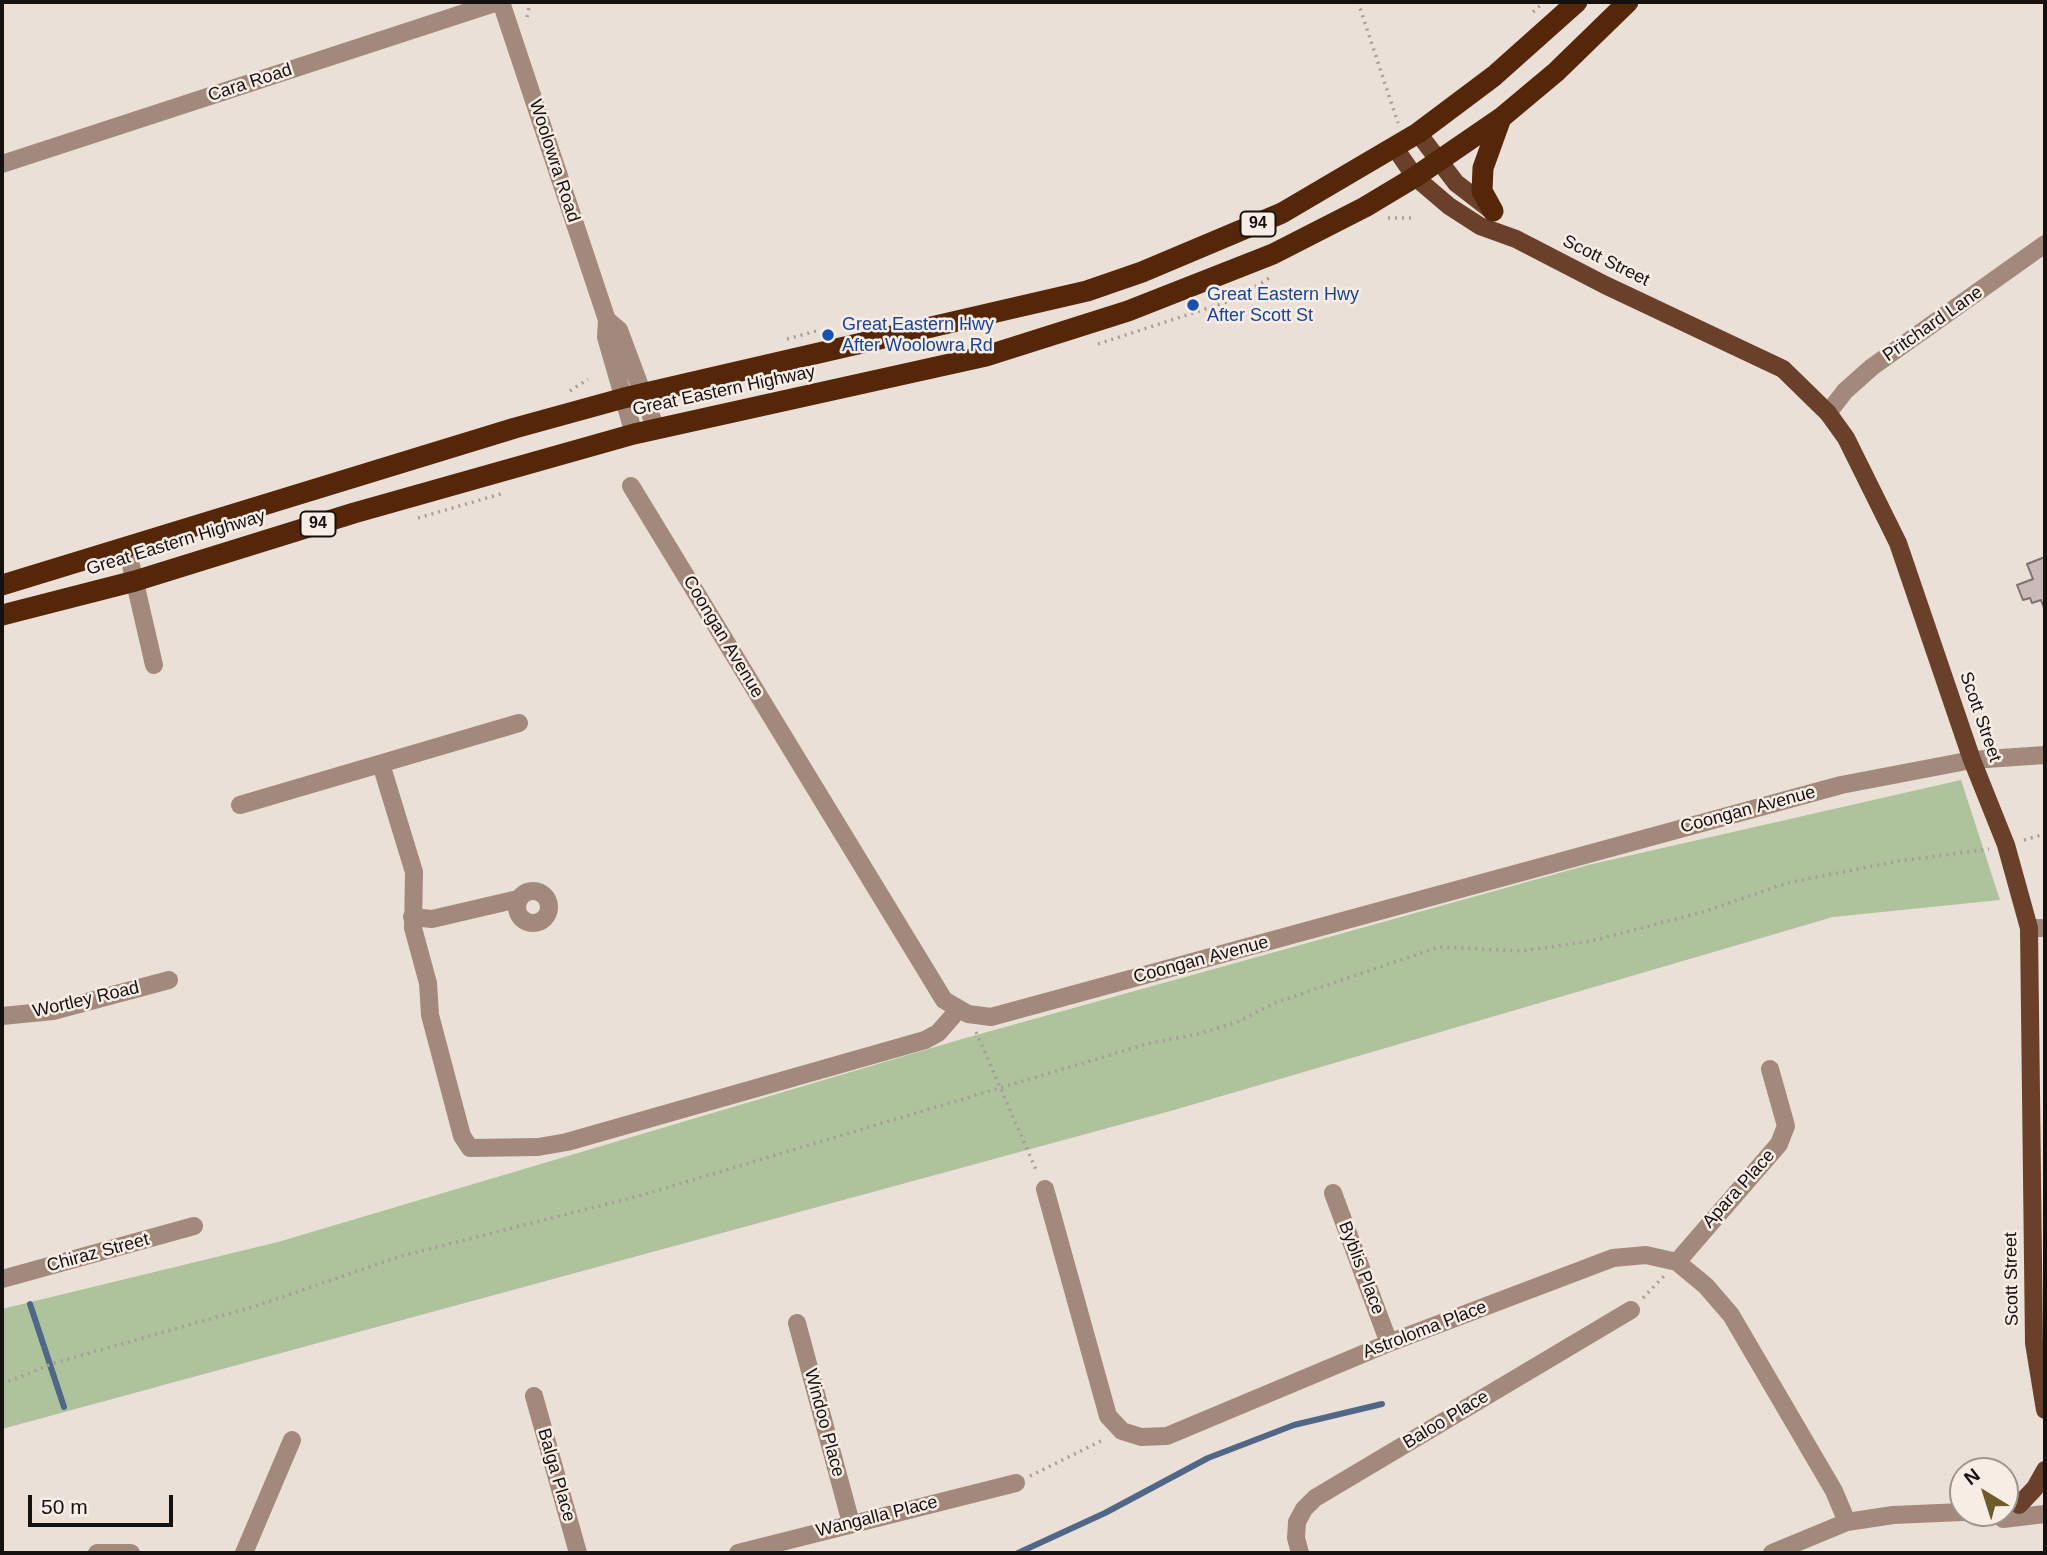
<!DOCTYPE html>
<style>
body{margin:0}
#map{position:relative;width:2047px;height:1555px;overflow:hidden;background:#eae0d8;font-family:Arial,sans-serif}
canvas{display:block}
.frame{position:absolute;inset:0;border:4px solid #14110e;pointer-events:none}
.north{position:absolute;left:1949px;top:1457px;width:70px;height:70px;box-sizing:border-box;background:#f8ede5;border:2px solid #9d958f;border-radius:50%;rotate:322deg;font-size:19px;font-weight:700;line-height:28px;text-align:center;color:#14110e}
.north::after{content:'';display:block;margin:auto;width:24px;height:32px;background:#6e5b2a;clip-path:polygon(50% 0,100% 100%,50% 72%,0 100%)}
.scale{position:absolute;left:28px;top:1495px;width:145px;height:32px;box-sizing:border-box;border:4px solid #14110e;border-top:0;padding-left:9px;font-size:21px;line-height:24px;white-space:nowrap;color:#14110e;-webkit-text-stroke:5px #f8ede5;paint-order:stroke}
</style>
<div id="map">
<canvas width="2047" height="1555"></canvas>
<div class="frame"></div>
<div class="north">N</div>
<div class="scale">50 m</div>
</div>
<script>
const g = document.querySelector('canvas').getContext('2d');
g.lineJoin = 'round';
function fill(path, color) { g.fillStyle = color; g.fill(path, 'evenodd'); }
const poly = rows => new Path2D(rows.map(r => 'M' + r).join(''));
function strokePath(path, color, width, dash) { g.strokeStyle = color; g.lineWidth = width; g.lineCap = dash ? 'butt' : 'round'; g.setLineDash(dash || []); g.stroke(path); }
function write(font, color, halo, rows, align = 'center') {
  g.font = font + ' Arial,sans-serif'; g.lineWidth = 5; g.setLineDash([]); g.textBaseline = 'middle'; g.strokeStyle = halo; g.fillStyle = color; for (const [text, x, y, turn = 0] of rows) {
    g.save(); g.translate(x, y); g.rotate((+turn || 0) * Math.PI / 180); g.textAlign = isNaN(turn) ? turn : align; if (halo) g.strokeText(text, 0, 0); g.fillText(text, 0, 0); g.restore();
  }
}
fill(poly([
 [1961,780,2000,900,1833,917,1174,1110,2,1429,2,1309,278,1242,962,1039,1588,865]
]), '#aec29b');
strokePath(poly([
 [30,1304,64,1407],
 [1018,1553,1105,1513,1208,1458,1294,1425,1382,1404]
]), '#516788', 6);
const building = poly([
 [2045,557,2045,608,2044,608,2041,600,2032,603,2030,598,2023,600,2017,585,2033,579,2027,564,2045,557]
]);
fill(building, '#c9bbba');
strokePath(building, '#7f7271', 2);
strokePath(poly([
 [1358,2,1398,123],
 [1533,12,1544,2],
 [527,17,530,2],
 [1388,218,1414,218],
 [787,339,820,330],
 [1098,344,1236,299,1269,278],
 [570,391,588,379],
 [418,518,504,493],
 [2024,840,2045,834],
 [976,1032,1037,1172],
 [1643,1298,1664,1276],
 [2,1384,54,1363,256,1306,401,1256,639,1196,1150,1043,1198,1034,1237,1022,1277,1002,1439,947,1522,951,1591,941,1703,912,1787,883,1899,861,1989,849],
 [1030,1476,1105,1439]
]), '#a69e98', 3.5, [2, 5]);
strokePath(poly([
 [501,2,607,320,606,337,634,434],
 [2,164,498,2],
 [607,320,619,330,656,429],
 [1828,413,1845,391,1872,367,2045,244],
 [631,486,944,1000,968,1014,991,1017,1841,785,1972,760,2045,755],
 [127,548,154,665],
 [381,764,414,872,413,928,428,983,430,1015,462,1136,470,1148,538,1147,567,1142,925,1040,938,1033,959,1009],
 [240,805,519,723],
 '517 907a16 16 0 1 1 32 0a16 16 0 1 1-32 0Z',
 [412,917,432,919,518,899],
 [2029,928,2045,928],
 [2,1016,53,1011,169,980],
 [1045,1189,1108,1416,1122,1431,1141,1437,1167,1436,1389,1343,1613,1258,1646,1255,1677,1262,1706,1286,1731,1315,1834,1491,1847,1522],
 [1333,1193,1389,1343],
 [1677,1262,1779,1144,1786,1126,1770,1069],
 [2,1279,194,1226],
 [797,1323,851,1523],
 [534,1396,578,1553],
 [1996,1513,2003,1519,2045,1514],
 [97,1553,131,1553],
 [244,1553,292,1440],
 [738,1553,1016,1483],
 [1300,1553,1296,1538,1297,1522,1304,1509,1315,1498,1631,1310],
 [1772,1553,1847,1522,1893,1515,1963,1512]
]), '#a3897c', 18);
strokePath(poly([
 [1418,133,1456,183,1491,210],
 [1395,148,1415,177,1449,206,1480,226,1516,239,1605,285,1783,369,1828,413,1846,438,1898,543,1972,760,2006,845,2029,928,2034,1343,2045,1410],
 [2019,1505,2035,1488,2045,1470]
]), '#6b402a', 18);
strokePath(poly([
 [1493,211,1482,191,1483,168,1501,118],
 [2,585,515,428,624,398,1087,291,1142,272,1282,213,1418,133,1494,76,1577,2],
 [2,615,135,581,354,513,634,434,986,356,1128,311,1273,254,1365,207,1415,177,1501,118,1556,72,1628,2]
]), '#562608', 21);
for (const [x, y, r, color] of [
 [1193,305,7,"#1a4fb4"],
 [828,335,7,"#1a4fb4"]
]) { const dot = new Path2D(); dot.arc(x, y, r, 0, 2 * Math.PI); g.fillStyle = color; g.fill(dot); strokePath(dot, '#f8ede5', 2.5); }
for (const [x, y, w] of [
 [1258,224,35],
 [318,524,35]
]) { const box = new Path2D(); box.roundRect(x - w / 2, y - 12.5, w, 25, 5); g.fillStyle = '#f8ede5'; g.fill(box); strokePath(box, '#14110e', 2); }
write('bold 16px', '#14110e', null, [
 ["94",1258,224],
 ["94",318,524]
]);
write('18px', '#14110e', '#f8ede5', [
 ["Cara Road",250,83,-18],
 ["Woolowra Road",554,161,72],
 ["Scott Street",1606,261,26],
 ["Pritchard Lane",1933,324,-35],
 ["Great Eastern Highway",724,391,-12],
 ["Great Eastern Highway",176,543,-17],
 ["Coongan Avenue",723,637,59],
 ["Scott Street",1980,717,71],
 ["Coongan Avenue",1748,810,-15],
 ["Coongan Avenue",1201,960,-15],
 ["Wortley Road",86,1000,-13],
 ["Apara Place",1739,1189,-48],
 ["Chiraz Street",98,1253,-15],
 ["Byblis Place",1361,1268,69],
 ["Scott Street",2012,1279,-91],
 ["Astroloma Place",1425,1330,-21],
 ["Baloo Place",1446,1420,-31],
 ["Windoo Place",824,1423,75],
 ["Balga Place",556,1475,74],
 ["Wangalla Place",877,1517,-14]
]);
write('18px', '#164399', '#f8ede5', [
 ["Great Eastern Hwy",1207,295],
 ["After Scott St",1207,316],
 ["Great Eastern Hwy",842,325],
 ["After Woolowra Rd",842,346]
], 'left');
</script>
